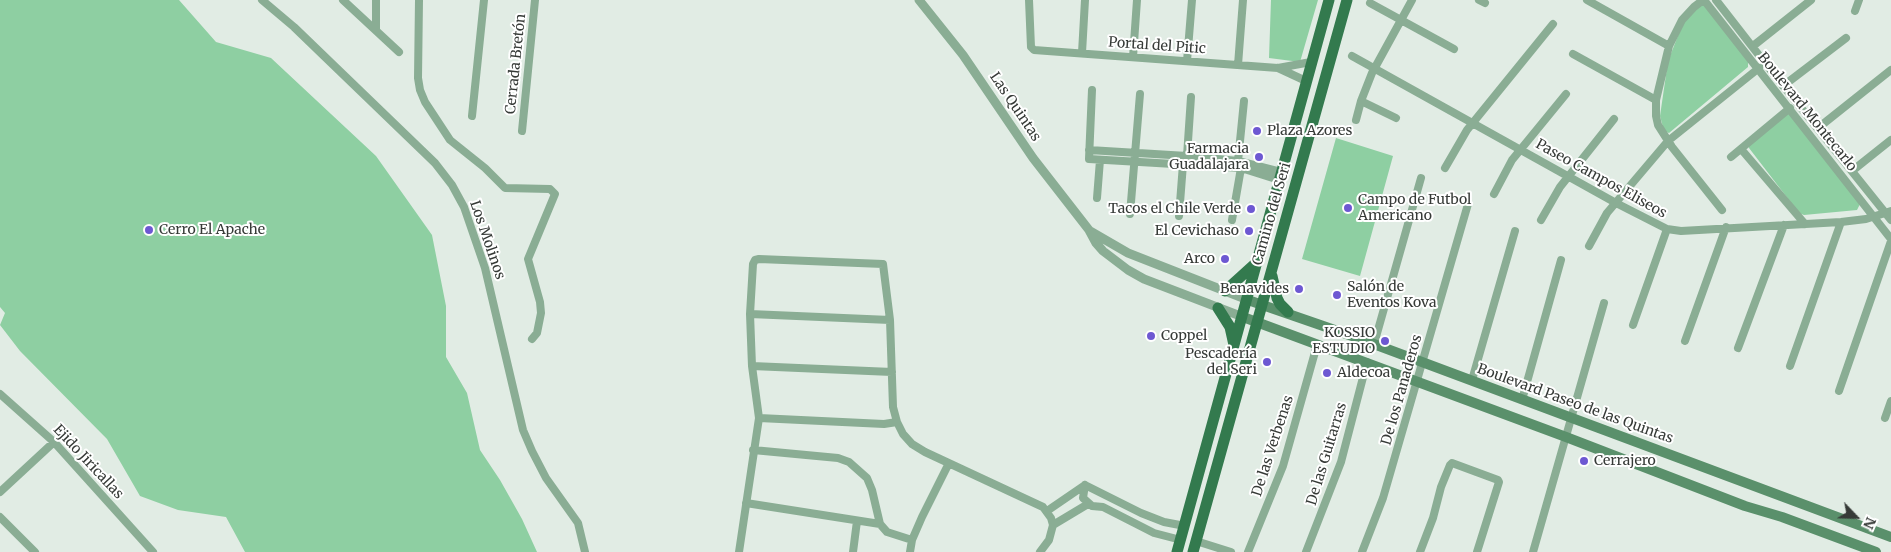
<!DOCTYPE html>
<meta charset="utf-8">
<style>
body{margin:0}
#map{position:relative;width:1891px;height:552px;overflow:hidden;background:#e1ece4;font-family:Merriweather,serif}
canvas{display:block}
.north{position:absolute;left:1831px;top:492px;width:50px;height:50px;-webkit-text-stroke:4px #fff;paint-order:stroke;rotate:114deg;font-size:14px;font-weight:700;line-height:20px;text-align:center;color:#363a37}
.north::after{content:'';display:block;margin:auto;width:18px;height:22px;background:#363a37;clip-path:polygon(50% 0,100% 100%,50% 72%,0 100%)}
</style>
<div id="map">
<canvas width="1891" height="552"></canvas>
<div class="north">N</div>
</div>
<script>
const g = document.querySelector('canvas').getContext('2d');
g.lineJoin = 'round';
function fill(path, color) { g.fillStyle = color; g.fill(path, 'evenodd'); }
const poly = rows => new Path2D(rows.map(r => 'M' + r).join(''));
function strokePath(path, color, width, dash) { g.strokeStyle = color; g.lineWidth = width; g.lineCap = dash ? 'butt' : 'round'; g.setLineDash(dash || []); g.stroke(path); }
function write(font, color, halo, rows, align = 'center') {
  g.font = font + ' Merriweather,serif'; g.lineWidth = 4; g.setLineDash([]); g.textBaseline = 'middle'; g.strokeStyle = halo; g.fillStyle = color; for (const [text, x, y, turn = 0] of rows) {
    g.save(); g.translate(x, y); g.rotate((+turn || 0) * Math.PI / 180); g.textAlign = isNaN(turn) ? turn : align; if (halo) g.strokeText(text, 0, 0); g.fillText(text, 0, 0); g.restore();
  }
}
fill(poly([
 [0,0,179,0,216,42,271,58,376,156,432,235,446,306,446,357,467,393,480,450,500,480,522,519,537,552,245,552,226,517,178,510,140,496,107,439,20,351,0,325,5,313,0,307],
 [1271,0,1318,0,1300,62,1269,58],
 [1698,5,1706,6,1748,61,1748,67,1669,133,1664,131,1660,116,1668,61,1683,23],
 [1787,112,1792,114,1860,204,1857,210,1804,215,1799,213,1749,148,1749,144],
 [1336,138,1393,156,1360,276,1302,259]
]), '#8ecfa2');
strokePath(poly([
 [262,0,294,27,323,55,435,163,452,185,464,207,485,268,523,430,532,451,546,478,578,523,585,552],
 [343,0,399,52],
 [419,0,418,78,420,90,425,102,450,140,485,168,505,188,550,189,555,194,528,259,540,302,541,313,537,333,532,339],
 [1029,0,1031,47,1034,50,1278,68,1311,62],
 [1479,0,1485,3],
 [1587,0,1669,46],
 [1703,0,1694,7,1682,20,1669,46,1656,100,1656,116,1658,125,1672,147,1722,210],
 [1704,0,1891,239],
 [1716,0,1765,63,1891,220],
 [1370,3,1454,49],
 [1855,11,1859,0],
 [376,29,376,0],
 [1753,46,1811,0],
 [1082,53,1085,0],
 [1573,54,1656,100],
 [1352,56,1616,203,1667,229,1681,231,1841,222,1866,219,1891,211],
 [1133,57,1137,0],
 [1187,61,1192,0],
 [1238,65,1243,0],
 [1278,68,1306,81],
 [1783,86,1846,38],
 [1092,90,1089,159,1241,168,1279,180],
 [1361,101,1396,118],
 [472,116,484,0],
 [1356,120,1361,101,1372,73,1412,0],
 [1818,128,1891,70],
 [522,131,535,0],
 [1741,149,1805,224],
 [1089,150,1187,156,1238,161,1281,172],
 [1731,157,1790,108],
 [1445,168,1467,130,1553,24],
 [1852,171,1891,140],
 [1494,194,1512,160,1566,94],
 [1097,198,1100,160],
 [1130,214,1140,94],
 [1179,216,1183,164,1187,156,1191,97],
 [1232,220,1241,168,1238,161,1244,101],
 [1541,220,1560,187,1614,119],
 [1589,246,1607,213,1668,141,1759,68],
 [750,314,890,320],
 [1633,325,1667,229],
 [1685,341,1726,227],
 [1374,344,1421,178],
 [1738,348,1784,225],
 [752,366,892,372],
 [1790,366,1841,222],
 [1472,380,1515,231],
 [1839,391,1891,241],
 [0,394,54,442,153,552],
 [1522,400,1561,260],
 [759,418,884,424,897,422],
 [1885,418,1891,401],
 [753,450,838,458,849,462,867,478,872,490,880,524,887,532,912,540],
 [1085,485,1083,498,1092,506,1103,507,1154,533,1181,540],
 [1085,485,1141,513,1164,522,1185,526],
 [0,492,54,442],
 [746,503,880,524],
 [1047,511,1085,485],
 [0,517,35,552],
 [1053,525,1088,504],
 [1196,541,1231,552],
 [739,552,759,418,752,366,750,314,753,264,755,260,759,259,883,264,890,320,893,407,897,422,903,434,912,444,925,452,1043,507,1051,518,1053,525,1049,540,1040,552],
 [853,552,857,521],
 [910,552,912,540,922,517,949,463],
 [1248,552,1283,466,1317,345],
 [1306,552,1341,462,1367,362],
 [1362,552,1383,498,1468,204],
 [1420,552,1433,518,1441,487,1450,465,1452,463,1498,480,1499,482,1477,552],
 [1533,552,1604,303]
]), '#8aad94', 8);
strokePath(poly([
 [919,0,963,55,1033,158,1089,230,1096,243,1103,251,1128,270,1144,279,1243,317],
 [1090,231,1128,253,1248,300]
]), '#8aad94', 9);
strokePath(poly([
 [1248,300,1355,337,1891,537],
 [1243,317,1566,437,1745,506,1782,517,1876,552]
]), '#5a906b', 10);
strokePath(poly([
 [1272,276,1277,298,1280,304,1288,312],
 [1225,291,1257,262],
 [1218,308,1230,327,1234,345],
 [1177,552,1329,0],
 [1193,552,1347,0]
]), '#337a4e', 11);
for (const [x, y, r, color] of [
 [1257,131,5,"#6d58d2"],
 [1259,157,5,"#6d58d2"],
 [1348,208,5,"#6d58d2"],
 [1251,209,5,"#6d58d2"],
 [149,230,5,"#6d58d2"],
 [1249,231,5,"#6d58d2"],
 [1225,259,5,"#6d58d2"],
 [1299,289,5,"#6d58d2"],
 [1337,295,5,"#6d58d2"],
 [1151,336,5,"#6d58d2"],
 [1385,341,5,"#6d58d2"],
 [1267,362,5,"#6d58d2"],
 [1327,373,5,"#6d58d2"],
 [1584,461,5,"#6d58d2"]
]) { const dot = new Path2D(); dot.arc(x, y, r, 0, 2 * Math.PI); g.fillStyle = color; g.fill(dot); strokePath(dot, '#fff', 2); }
write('14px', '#363a37', '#fff', [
 ["Portal del Pitic",1157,46,4],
 ["Cerrada Bretón",516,64,-84],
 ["Las Quintas",1015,107,56],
 ["Boulevard Montecarlo",1807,112,51],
 ["Paseo Campos Eliseos",1601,179,29],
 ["Camino del Seri",1272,214,-74],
 ["Los Molinos",487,240,71],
 ["De los Panaderos",1402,390,-74],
 ["Boulevard Paseo de las Quintas",1575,404,20],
 ["De las Verbenas",1273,446,-72],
 ["De las Guitarras",1327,454,-73],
 ["Ejido Jiricallas",88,462,47]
]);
write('14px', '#363a37', '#fff', [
 ["Plaza Azores",1267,131],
 ["Farmacia",1249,149,"right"],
 ["Guadalajara",1249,165,"right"],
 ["Campo de Futbol",1358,200],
 ["Americano",1358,216],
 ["Tacos el Chile Verde",1241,209,"right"],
 ["Cerro El Apache",159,230],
 ["El Cevichaso",1239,231,"right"],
 ["Arco",1215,259,"right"],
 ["Salón de",1347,287],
 ["Eventos Kova",1347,303],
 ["Benavides",1289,289,"right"],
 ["KOSSIO",1375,333,"right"],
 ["ESTUDIO",1375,349,"right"],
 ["Coppel",1161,336],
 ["Pescadería",1257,354,"right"],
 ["del Seri",1257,370,"right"],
 ["Aldecoa",1337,373],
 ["Cerrajero",1594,461]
], 'left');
</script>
